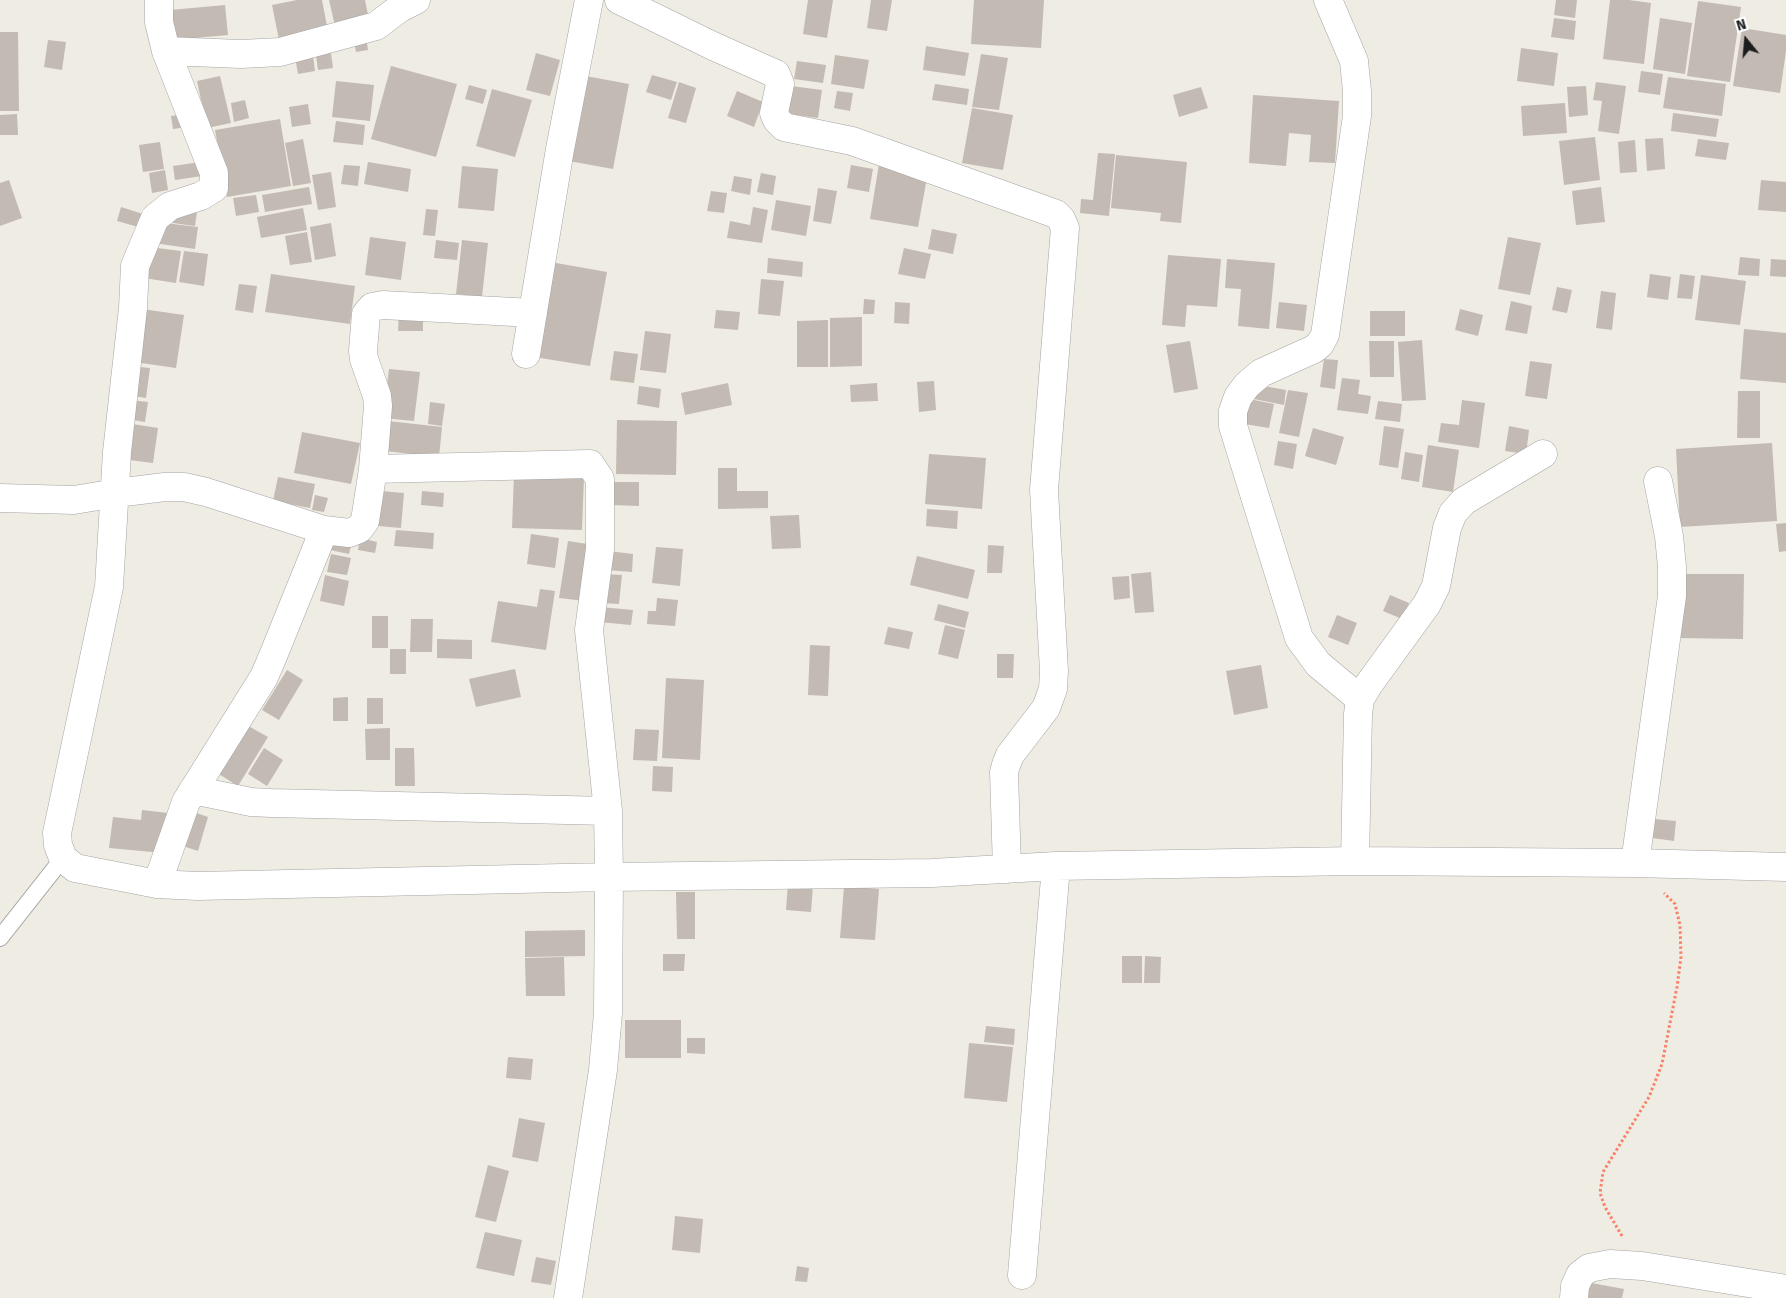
<!DOCTYPE html>
<style>
body{margin:0}
#map{position:relative;width:1786px;height:1298px;overflow:hidden;background:#efece3;font-family:"Fira Sans",sans-serif}
canvas{display:block}
.north{position:absolute;left:1721px;top:15px;width:50px;height:50px;-webkit-text-stroke:4px #fff;paint-order:stroke;rotate:343deg;font-size:14px;font-weight:700;line-height:20px;text-align:center;color:#1d1d1d}
.north::after{content:'';display:block;margin:auto;width:18px;height:22px;background:#1d1d1d;clip-path:polygon(50% 0,100% 100%,50% 72%,0 100%)}
</style>
<div id="map">
<canvas width="1786" height="1298"></canvas>
<div class="north">N</div>
</div>
<script>
const g = document.querySelector('canvas').getContext('2d');
g.lineJoin = 'round';
function fill(path, color) { g.fillStyle = color; g.fill(path, 'evenodd'); }
const poly = rows => new Path2D(rows.map(r => 'M' + r).join(''));
function strokePath(path, color, width, dash) { g.strokeStyle = color; g.lineWidth = width; g.lineCap = dash ? 'butt' : 'round'; g.setLineDash(dash || []); g.stroke(path); }
fill(poly([
 [297,0,322,0,328,31,279,40,272,5],
 [329,0,365,0,369,20,335,26],
 [808,0,833,0,827,38,803,34],
 [871,0,892,0,887,31,867,28],
 [974,0,1044,0,1041,48,971,44],
 [1556,0,1577,0,1575,18,1554,15],
 [1610,0,1629,0,1651,3,1644,64,1603,59],
 [1698,1,1741,7,1730,82,1687,76],
 [225,5,228,35,173,40,170,10],
 [1554,18,1576,21,1574,40,1551,37],
 [1660,18,1692,23,1685,74,1653,69],
 [1742,28,1786,35,1786,51,1780,93,1733,86],
 [0,32,18,32,19,111,0,111],
 [366,36,368,50,356,52,353,37],
 [48,40,66,42,62,70,44,67],
 [330,46,333,68,318,70,315,48],
 [926,46,969,53,965,76,923,70],
 [312,48,315,71,298,74,294,51],
 [1521,48,1558,53,1554,86,1517,81],
 [536,53,560,60,550,96,526,90],
 [981,54,1008,58,999,110,972,107],
 [835,55,869,60,864,89,831,84],
 [797,61,826,65,823,83,794,79],
 [391,66,457,84,436,157,371,139],
 [1641,71,1663,74,1660,95,1638,92],
 [575,74,629,84,613,169,558,159],
 [652,75,677,82,671,100,646,92],
 [220,76,231,123,207,128,197,81],
 [1668,77,1726,84,1722,116,1663,108],
 [336,81,374,85,370,121,332,117],
 [679,82,696,88,686,123,668,118],
 [1596,82,1626,86,1619,134,1598,131,1602,101,1593,100],
 [935,84,969,89,967,105,932,100],
 [469,85,487,90,483,104,465,99],
 [791,86,822,90,818,118,787,114],
 [1586,86,1588,115,1569,117,1567,87],
 [1201,87,1208,108,1179,117,1173,95],
 [492,89,532,100,515,157,476,146],
 [737,91,763,102,754,127,727,116],
 [837,91,853,93,850,111,834,108],
 [1253,95,1339,101,1335,163,1309,162,1311,135,1289,133,1286,166,1249,163],
 [245,100,249,118,234,122,231,103],
 [1565,103,1567,133,1523,136,1521,106],
 [308,104,311,124,292,127,289,107],
 [972,108,1013,115,1003,170,962,163],
 [1673,113,1719,119,1716,137,1671,131],
 [17,114,18,135,0,135,0,115],
 [185,114,187,127,173,129,171,116],
 [280,119,291,186,227,197,215,130],
 [336,121,365,125,363,145,333,142],
 [1595,137,1600,180,1564,185,1559,141],
 [1663,138,1665,169,1647,171,1645,139],
 [303,139,311,183,293,186,285,143],
 [1698,139,1729,143,1726,160,1695,156],
 [1635,140,1637,172,1620,173,1618,142],
 [160,142,164,169,143,172,139,145],
 [1098,153,1115,154,1109,216,1080,213,1081,199,1093,200],
 [1116,155,1187,162,1181,223,1160,221,1161,213,1111,208],
 [200,162,202,176,175,180,173,166],
 [368,162,411,169,408,192,364,184],
 [879,164,928,172,918,227,870,219],
 [344,165,360,166,358,186,341,184],
 [851,165,873,169,869,192,847,188],
 [462,166,498,169,494,211,458,208],
 [165,170,168,190,152,193,149,173],
 [331,172,336,207,318,210,312,175],
 [761,173,776,176,773,195,757,192],
 [734,176,752,179,750,195,731,191],
 [9,180,22,218,0,226,0,183],
 [1761,180,1786,182,1786,212,1758,210],
 [309,187,312,204,265,212,262,195],
 [1601,187,1605,222,1576,225,1572,191],
 [818,188,837,191,831,224,813,221],
 [711,191,727,193,724,213,707,211],
 [256,195,259,212,236,216,233,198],
 [776,200,811,206,806,236,771,230],
 [121,207,146,215,142,228,117,221],
 [753,207,768,210,762,243,727,238,730,221,750,225],
 [175,208,197,212,195,226,173,223],
 [303,208,307,230,261,238,257,217],
 [426,209,438,210,435,236,423,235],
 [157,222,198,227,195,249,154,243],
 [331,223,336,256,315,260,310,227],
 [932,229,957,234,953,254,928,249],
 [307,232,312,262,290,265,285,236],
 [370,237,406,242,401,280,365,275],
 [1508,237,1541,243,1530,295,1498,289],
 [436,240,459,243,457,260,434,258],
 [462,240,488,243,482,297,456,294],
 [149,247,181,251,176,283,144,278],
 [904,248,931,254,925,279,898,274],
 [184,251,208,254,204,286,179,282],
 [1168,255,1221,259,1217,307,1187,305,1185,327,1162,325],
 [1740,257,1760,259,1759,276,1738,275],
 [768,258,803,262,802,277,767,273],
 [1227,259,1275,263,1269,329,1238,326,1241,289,1225,288],
 [1771,259,1786,260,1786,277,1770,276],
 [545,261,607,272,590,366,528,356],
 [271,274,355,286,350,324,265,312],
 [1650,274,1671,277,1668,300,1647,297],
 [1680,274,1695,276,1692,299,1677,298],
 [1701,275,1746,281,1740,325,1695,320],
 [761,279,784,281,780,316,758,314],
 [239,284,257,286,253,313,235,310],
 [1557,287,1572,290,1567,313,1552,310],
 [1601,291,1616,293,1612,330,1596,328],
 [864,299,875,300,874,314,863,314],
 [1511,301,1532,306,1527,334,1505,330],
 [895,302,910,303,909,324,894,323],
 [1279,302,1307,305,1304,331,1276,328],
 [142,309,184,315,176,368,134,362],
 [1460,309,1483,315,1478,336,1455,330],
 [716,310,740,312,738,330,714,328],
 [1370,311,1405,311,1405,336,1370,336],
 [399,312,423,312,423,331,398,331],
 [862,317,862,366,830,367,830,318],
 [828,320,828,367,797,367,797,321],
 [1744,329,1786,333,1786,383,1740,379],
 [645,331,671,334,666,373,640,370],
 [1422,340,1426,400,1402,401,1398,342],
 [1190,341,1198,389,1174,393,1166,345],
 [1369,341,1394,341,1394,377,1370,377],
 [614,351,638,354,634,383,610,380],
 [1324,359,1338,360,1335,389,1320,387],
 [1530,361,1552,364,1547,399,1525,396],
 [130,366,150,368,146,398,126,395],
 [389,369,420,372,414,421,383,418],
 [1342,378,1360,380,1358,394,1371,396,1368,414,1337,410],
 [934,381,936,410,919,412,917,382],
 [728,383,732,405,685,415,681,393],
 [877,383,878,401,851,402,850,385],
 [1252,384,1286,390,1284,405,1249,398],
 [639,386,661,389,659,408,637,404],
 [1288,390,1308,393,1299,437,1279,433],
 [1738,391,1760,391,1760,438,1737,438],
 [1249,399,1274,404,1269,428,1244,424],
 [130,400,148,402,145,422,127,419],
 [1462,400,1485,403,1479,448,1438,442,1441,423,1459,425],
 [1378,401,1402,404,1400,422,1375,419],
 [430,402,445,404,442,426,428,424],
 [617,420,677,421,676,475,616,474],
 [388,421,442,427,439,457,385,451],
 [126,423,158,428,153,463,121,459],
 [1384,426,1404,429,1398,468,1379,465],
 [1509,426,1529,430,1526,454,1505,451],
 [1313,428,1344,437,1336,465,1305,456],
 [302,432,360,443,351,484,294,473],
 [1278,441,1297,444,1293,469,1274,465],
 [1772,443,1777,521,1680,527,1676,449],
 [1428,445,1459,450,1453,492,1422,487],
 [1405,452,1423,455,1419,482,1401,479],
 [929,454,986,458,982,509,925,504],
 [718,468,737,468,737,491,768,491,768,508,718,509],
 [514,475,584,477,582,530,512,528],
 [278,477,315,484,310,508,273,501],
 [612,482,639,482,639,506,612,505],
 [370,490,404,493,401,528,367,525],
 [422,491,444,493,443,507,421,505],
 [315,495,328,498,324,512,312,510],
 [927,509,958,511,957,529,926,526],
 [799,515,801,548,772,549,770,516],
 [1786,523,1786,551,1779,552,1776,524],
 [396,530,434,533,433,549,394,546],
 [334,534,353,538,349,554,330,550],
 [531,534,559,538,555,568,527,564],
 [360,538,377,542,375,553,358,550],
 [568,541,594,545,585,601,559,598],
 [988,545,1004,546,1002,573,987,573],
 [656,547,683,549,680,586,652,583],
 [608,551,633,554,632,572,606,570],
 [331,554,351,558,347,575,327,572],
 [917,556,975,570,968,599,910,585],
 [1151,572,1154,612,1135,613,1131,574],
 [603,574,622,575,619,604,601,603],
 [1678,574,1744,574,1743,639,1678,638],
 [325,575,349,581,344,606,320,601],
 [1129,576,1130,598,1114,600,1112,577],
 [540,589,555,591,546,650,491,642,498,601,537,607],
 [1390,595,1409,603,1402,619,1383,611],
 [657,598,678,600,675,626,647,624,648,611,656,611],
 [938,604,969,612,965,628,934,620],
 [600,607,633,610,631,625,599,622],
 [1337,615,1357,623,1348,645,1328,637],
 [372,616,388,616,388,648,372,648],
 [411,619,433,619,432,652,410,652],
 [945,625,965,630,958,659,938,654],
 [888,627,913,632,909,649,884,644],
 [437,639,472,640,472,659,437,658],
 [810,645,830,646,828,696,808,695],
 [390,649,406,649,406,674,390,674],
 [997,654,1014,654,1013,678,997,678],
 [1261,665,1268,708,1234,715,1226,671],
 [515,669,521,697,476,707,469,679],
 [287,670,303,680,279,720,262,710],
 [666,678,704,680,700,760,662,758],
 [348,697,348,721,333,721,333,698],
 [367,698,383,698,383,724,367,724],
 [243,723,268,737,238,786,214,771],
 [390,728,390,760,366,760,365,729],
 [635,729,659,730,657,761,633,760],
 [264,748,283,760,267,786,248,774],
 [395,748,414,748,415,786,395,786],
 [653,766,673,767,672,792,652,791],
 [142,810,168,813,163,853,109,848,113,817,141,820],
 [188,810,208,817,198,851,177,844],
 [1654,819,1676,821,1674,841,1652,838],
 [788,883,813,885,811,912,786,910],
 [844,886,879,889,875,940,840,938],
 [676,892,695,892,695,939,677,939],
 [585,930,585,956,525,957,525,931],
 [663,954,685,954,684,971,663,971],
 [1122,956,1142,956,1142,983,1122,983],
 [1145,956,1161,957,1160,983,1144,983],
 [564,957,565,996,526,996,525,958],
 [625,1020,681,1020,681,1058,625,1058],
 [986,1026,1015,1029,1014,1045,984,1042],
 [687,1038,705,1038,705,1054,687,1053],
 [969,1043,1013,1047,1007,1102,964,1098],
 [508,1057,533,1059,531,1080,506,1078],
 [519,1118,545,1123,538,1162,512,1157],
 [488,1165,509,1171,496,1222,475,1217],
 [675,1216,703,1219,700,1253,672,1250],
 [485,1232,522,1240,514,1276,476,1268],
 [536,1257,556,1261,551,1285,531,1282],
 [797,1266,809,1268,807,1282,795,1281],
 [1586,1282,1624,1289,1622,1298,1583,1298]
]), '#c3bab3');
const service = poly([
 [0,938,63,858]
]);
const minor = poly([
 [159,0,159,22,166,51,214,173,214,188,201,196,170,206,155,218,135,266,133,308,117,452,109,587,57,833,58,845,63,858,75,868,157,884,197,886,609,877,932,873,1056,866,1355,861,1635,863,1786,867],
 [619,0,713,46,776,74,780,84,774,113,777,120,784,127,852,141,1056,214,1061,219,1065,228,1044,490,1054,671,1053,689,1046,708,1010,755,1006,765,1004,772,1007,869],
 [1328,0,1354,61,1357,91,1357,116,1325,335,1320,344,1314,349,1261,373,1247,385,1238,397,1233,411,1233,426,1299,638,1318,664,1360,699],
 [166,51,241,54,280,52,376,26,400,8,416,0],
 [526,354,560,149,589,0],
 [373,469,590,464,600,479,600,549,589,630,608,811,609,877,608,1013,603,1070,568,1298],
 [0,498,74,500,116,493,165,487,184,487,206,492,324,530,349,533,359,529,365,521,373,469,378,406,377,396,364,359,363,351,366,314,372,307,383,305,533,313],
 [193,790,251,802,271,803,608,811],
 [1355,861,1358,714,1360,699,1369,684,1427,604,1436,586,1447,528,1453,513,1464,501,1543,454],
 [1635,863,1672,596,1672,567,1669,536,1658,481],
 [157,884,186,802,264,677,273,656,324,530],
 [1022,1275,1056,866],
 [1574,1298,1575,1286,1580,1275,1589,1268,1610,1264,1642,1266,1786,1289]
]);
strokePath(service, '#a4a4a4', 18);
strokePath(minor, '#a4a4a4', 29);
strokePath(poly([
 [1622,1236,1605,1207,1600,1193,1603,1172,1649,1097,1662,1064,1677,987,1681,957,1680,925,1675,904,1664,893]
]), '#fa8069', 3, [2.5, 2.5]);
strokePath(service, '#fff', 16);
strokePath(minor, '#fff', 28);
</script>
